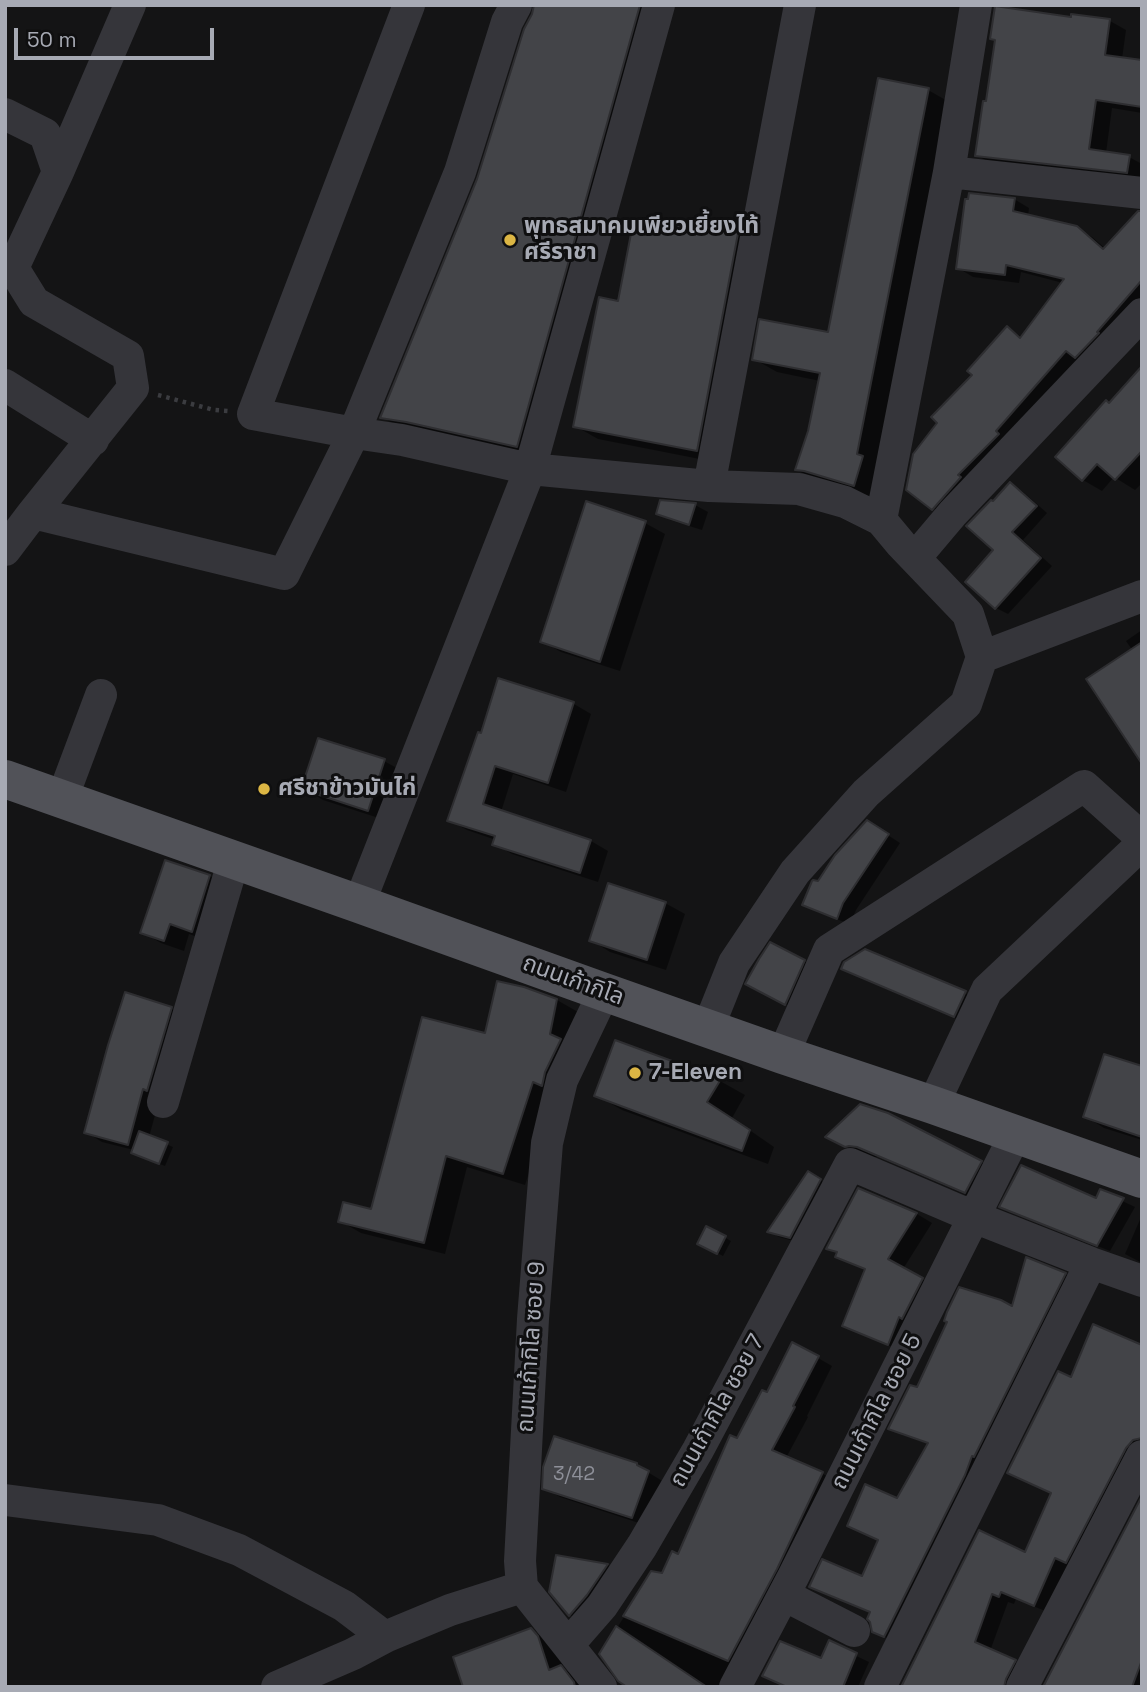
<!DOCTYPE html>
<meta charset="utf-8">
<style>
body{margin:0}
#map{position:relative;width:1147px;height:1692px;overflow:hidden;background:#141415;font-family:"Space Grotesk",sans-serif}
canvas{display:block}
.frame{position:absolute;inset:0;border:7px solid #a7aab4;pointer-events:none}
.scale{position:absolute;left:14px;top:28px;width:200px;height:32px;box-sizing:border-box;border:4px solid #a7aab4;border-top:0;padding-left:9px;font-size:21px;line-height:24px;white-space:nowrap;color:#a7aab4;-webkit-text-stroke:5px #0f0f10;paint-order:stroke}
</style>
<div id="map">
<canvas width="1147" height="1692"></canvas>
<div class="frame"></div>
<div class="scale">50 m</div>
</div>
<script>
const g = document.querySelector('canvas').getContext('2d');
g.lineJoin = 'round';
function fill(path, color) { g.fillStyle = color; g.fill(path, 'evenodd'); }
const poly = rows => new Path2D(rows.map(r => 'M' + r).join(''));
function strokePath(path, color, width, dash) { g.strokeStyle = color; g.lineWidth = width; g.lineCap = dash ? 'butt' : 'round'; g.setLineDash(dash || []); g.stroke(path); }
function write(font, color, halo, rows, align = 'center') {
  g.font = font + ' "Space Grotesk","Noto Sans Thai",sans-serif'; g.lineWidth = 6; g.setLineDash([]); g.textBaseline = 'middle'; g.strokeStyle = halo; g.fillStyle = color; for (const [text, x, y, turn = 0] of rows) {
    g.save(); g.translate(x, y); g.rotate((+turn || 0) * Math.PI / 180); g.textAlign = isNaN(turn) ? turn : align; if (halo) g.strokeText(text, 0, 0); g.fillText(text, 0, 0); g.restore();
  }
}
fill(poly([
 [536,5,670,5,543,461,407,432,382,417,479,180],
 [1072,19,1110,21,1126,30,1122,59,1142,62,1142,113,1112,108,1106,153,1129,157,1142,164,1142,181,993,165,977,155,987,103,997,41,992,39],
 [928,90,951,103,877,498,829,484,820,483,797,470,810,432,820,381,777,372,754,359,830,334],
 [1014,199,1029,208,1028,216,1076,228,1092,237,1106,249,1142,219,1142,305,947,517,933,508,974,375,1007,329,1022,337,1063,283,1021,272,1019,283,973,277,958,268],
 [689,230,738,230,761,243,720,463,598,439,575,426,619,303],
 [1142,369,1142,483,1135,490,1114,477,1102,491,1083,480,1110,404],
 [1010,484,1022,491,1047,513,1023,540,1052,566,1008,614,996,608,996,550],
 [695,505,708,512,702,530,670,520,658,513],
 [645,523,665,534,620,671,561,652,542,641],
 [1142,630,1142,761,1133,651,1126,641],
 [500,680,574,704,591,714,566,792,513,774,501,812,591,841,608,851,598,882,512,854,495,844,496,840,467,830,449,820,482,735],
 [384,761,404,772,388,821,323,800,303,788],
 [880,830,900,843,856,910,850,924,817,912,804,904,818,884],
 [210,876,229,887,212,942,189,934,184,951,161,943,142,932],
 [665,903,685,914,666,970,610,952,591,940],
 [865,951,965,993,985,1004,974,1026,862,979,843,968],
 [804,961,823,972,805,1014,767,995],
 [557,1000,578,1012,555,1093,525,1185,467,1167,445,1254,361,1233,340,1221,373,1211,487,1035],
 [171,1008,187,1018,160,1097,149,1137,173,1147,165,1166,139,1156,134,1150,102,1142,86,1132],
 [1142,1068,1142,1140,1104,1128,1085,1116],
 [720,1081,745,1095,732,1118,774,1147,768,1164,622,1110,596,1095],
 [828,1136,981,1162,1000,1173,985,1203,878,1157,866,1157],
 [819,1179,830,1187,801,1243,779,1237,769,1231],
 [859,1190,917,1214,932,1223,903,1269,938,1288,905,1352,860,1334,844,1325,866,1271,837,1256,838,1254,828,1248],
 [1101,1191,1135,1207,1110,1251,1014,1213,1002,1207,1097,1201],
 [1142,1215,1142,1263,1125,1254],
 [707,1228,731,1241,723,1256,700,1244],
 [1065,1274,1077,1281,887,1638,874,1631,871,1613,823,1593,811,1586,863,1578,898,1500,929,1444,902,1435,890,1428,918,1390,1013,1309],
 [1142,1346,1142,1455,1050,1613,1016,1599,1014,1604,1008,1602,990,1651,1030,1670,1021,1687,903,1687,1026,1554,1052,1494,1009,1473,1072,1379],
 [818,1358,832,1366,807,1416,808,1417,786,1458,823,1474,837,1482,727,1687,630,1687,601,1654,651,1573,663,1575,679,1557,737,1441,767,1394],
 [636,1465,664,1482,648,1526,560,1497,544,1488],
 [1142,1500,1142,1687,1045,1687],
 [557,1557,608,1565,619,1572,581,1621,570,1615],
 [531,1630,551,1642,557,1649,564,1669,580,1679,586,1687,465,1687],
 [829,1643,869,1662,858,1687,787,1687,822,1661]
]), '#0007');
const building = poly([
 [534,5,640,5,517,447,406,422,380,418,477,179,524,29,532,14,534,5],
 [995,6,1071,17,1071,14,1110,19,1105,55,1142,60,1142,107,1096,100,1089,149,1130,155,1127,173,975,156,983,101,986,101,995,40,990,39,995,6],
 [878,78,929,88,857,454,863,456,854,486,804,471,795,470,808,431,820,373,752,360,759,319,828,332,878,78],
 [969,193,1015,198,1013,211,1077,226,1103,249,1138,211,1142,211,1142,280,1097,332,1099,333,1075,358,1066,351,996,431,999,434,958,475,961,477,932,510,906,490,913,454,937,423,931,417,972,375,967,371,1007,326,1020,338,1064,279,1006,265,1005,275,956,269,965,199,968,199,969,193],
 [634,218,687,228,689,219,739,228,697,451,573,427,599,297,618,301,634,218],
 [1142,366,1142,451,1115,480,1097,464,1082,481,1055,457,1106,400,1109,403,1142,366],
 [1010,482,1037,506,1012,532,1041,558,995,609,965,582,993,550,966,526,991,500,993,501,1010,482],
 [660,500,696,503,689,525,656,514,660,500],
 [586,501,646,521,600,662,540,642,586,501],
 [1142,642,1142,764,1086,679,1142,642],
 [498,678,574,702,548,783,495,766,483,804,591,840,580,873,492,845,495,836,447,821,478,732,481,733,498,678],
 [318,738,385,759,368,811,301,789,318,738],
 [867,820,889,834,843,903,837,919,802,905,812,881,813,880,818,881,835,855,867,820],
 [165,860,210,875,192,932,170,924,164,941,140,933,165,860],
 [608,883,666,902,647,960,589,941,608,883],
 [770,942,805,960,785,1005,745,984,759,959,770,942],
 [865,949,966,991,954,1017,841,969,844,962,865,949],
 [497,981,524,987,557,999,550,1034,561,1039,545,1072,542,1086,533,1082,503,1174,446,1156,424,1243,338,1222,343,1202,371,1209,422,1017,485,1033,497,981],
 [125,992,172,1007,147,1091,143,1089,128,1145,84,1133,108,1045,125,992],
 [615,1040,721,1079,707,1102,750,1130,742,1151,594,1096,615,1040],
 [1104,1054,1142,1066,1142,1137,1083,1117,1104,1054],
 [860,1104,888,1113,982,1161,965,1193,857,1147,849,1146,845,1147,825,1137,860,1104],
 [139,1131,168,1142,159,1164,131,1153,139,1131],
 [1021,1165,1096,1198,1100,1189,1124,1198,1097,1246,999,1207,1021,1165],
 [808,1171,821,1179,790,1238,767,1232,808,1171],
 [858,1188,917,1213,888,1259,923,1278,902,1319,899,1317,888,1345,842,1326,865,1269,835,1257,837,1252,826,1249,858,1188],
 [706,1226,726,1236,717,1254,697,1244,706,1226],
 [1026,1257,1066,1273,974,1457,972,1456,965,1475,884,1637,872,1632,870,1622,867,1619,870,1612,809,1587,822,1559,862,1576,878,1540,847,1526,865,1484,897,1498,928,1443,888,1429,910,1385,917,1387,947,1322,944,1321,947,1312,959,1287,1001,1300,1012,1306,1026,1257],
 [1093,1324,1142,1345,1142,1438,1133,1440,1126,1448,1066,1563,1055,1558,1034,1606,1001,1592,999,1597,992,1594,975,1642,1016,1660,1006,1679,1004,1687,901,1687,979,1530,1025,1552,1051,1493,1007,1473,1058,1371,1071,1377,1093,1324],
 [792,1342,819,1356,793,1406,795,1407,772,1450,823,1472,777,1569,728,1661,623,1616,651,1571,662,1573,672,1551,678,1554,730,1435,737,1438,762,1390,767,1392,792,1342],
 [554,1436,637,1463,637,1465,649,1471,632,1518,542,1489,543,1467,554,1436],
 [1142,1496,1142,1660,1132,1687,1043,1687,1142,1496],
 [556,1555,608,1564,587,1595,569,1616,549,1592,556,1555],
 [616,1626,707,1687,627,1687,618,1681,599,1654,616,1626],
 [531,1628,538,1636,549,1670,561,1665,574,1682,575,1687,463,1687,453,1657,531,1628],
 [829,1640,857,1653,843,1687,787,1687,762,1676,780,1641,821,1658,829,1640]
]);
fill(building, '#434448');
strokePath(building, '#2e2e31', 2);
strokePath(poly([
 [158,395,214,410,228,411]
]), '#3b3c40', 4.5, [3.5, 5]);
strokePath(poly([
 [409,5,253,414,354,433,402,440,530,469,709,486,799,489,845,502,881,520],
 [5,114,45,134,58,172],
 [949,172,1142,193],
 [5,385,93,440],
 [709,486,800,5],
 [33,513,284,574,354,433,460,172,507,22,516,5],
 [5,550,33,513,133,388,128,356,34,302,13,268,58,172,130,5],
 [915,558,953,513,1142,314],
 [982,657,1142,596],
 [62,799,101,695],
 [359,904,530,469,659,5],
 [708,1028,734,963,795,872,866,793,966,704,982,657,968,614,901,544,881,520,949,172,976,5],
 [783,1055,829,950,1084,786,1142,838],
 [163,1102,234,859],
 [933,1105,987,990,1142,844],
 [5,1500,158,1520,239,1550,344,1606,385,1637],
 [784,1595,854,1631],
 [568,1645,602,1606,642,1546,698,1450,850,1164,974,1217,1091,1263,1142,1281],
 [277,1687,353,1654,385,1637,450,1610,522,1587],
 [601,1687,522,1587,520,1561,533,1319,547,1143,562,1080,604,992],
 [735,1687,793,1577,1015,1135],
 [880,1687,1091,1263],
 [1022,1687,1142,1456]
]), '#35353a', 32);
strokePath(poly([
 [5,779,359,904,604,992,783,1055,933,1105,1142,1179]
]), '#515258', 38);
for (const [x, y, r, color] of [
 [510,240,7,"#dcb644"],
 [264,789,7,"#dcb644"],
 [635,1073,7,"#dcb644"]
]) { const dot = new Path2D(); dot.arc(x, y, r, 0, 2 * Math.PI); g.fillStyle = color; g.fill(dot); strokePath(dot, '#0f0f10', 2.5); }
write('19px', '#8e9099', null, [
 ["3/42",574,1475]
]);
write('bold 23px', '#a7aab4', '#0f0f10', [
 ["พุทธสมาคมเพียวเยี้ยงไท้",524,227],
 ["ศรีราชา",524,253],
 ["ศรีชาข้าวมันไก่",278,789],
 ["7-Eleven",649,1073]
], 'left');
write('23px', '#a7aab4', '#0f0f10', [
 ["ถนนเก้ากิโล",573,981,20],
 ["ถนนเก้ากิโล ซอย 9",532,1347,-86],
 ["ถนนเก้ากิโล ซอย 7",718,1411,-61],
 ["ถนนเก้ากิโล ซอย 5",877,1412,-63]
]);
</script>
